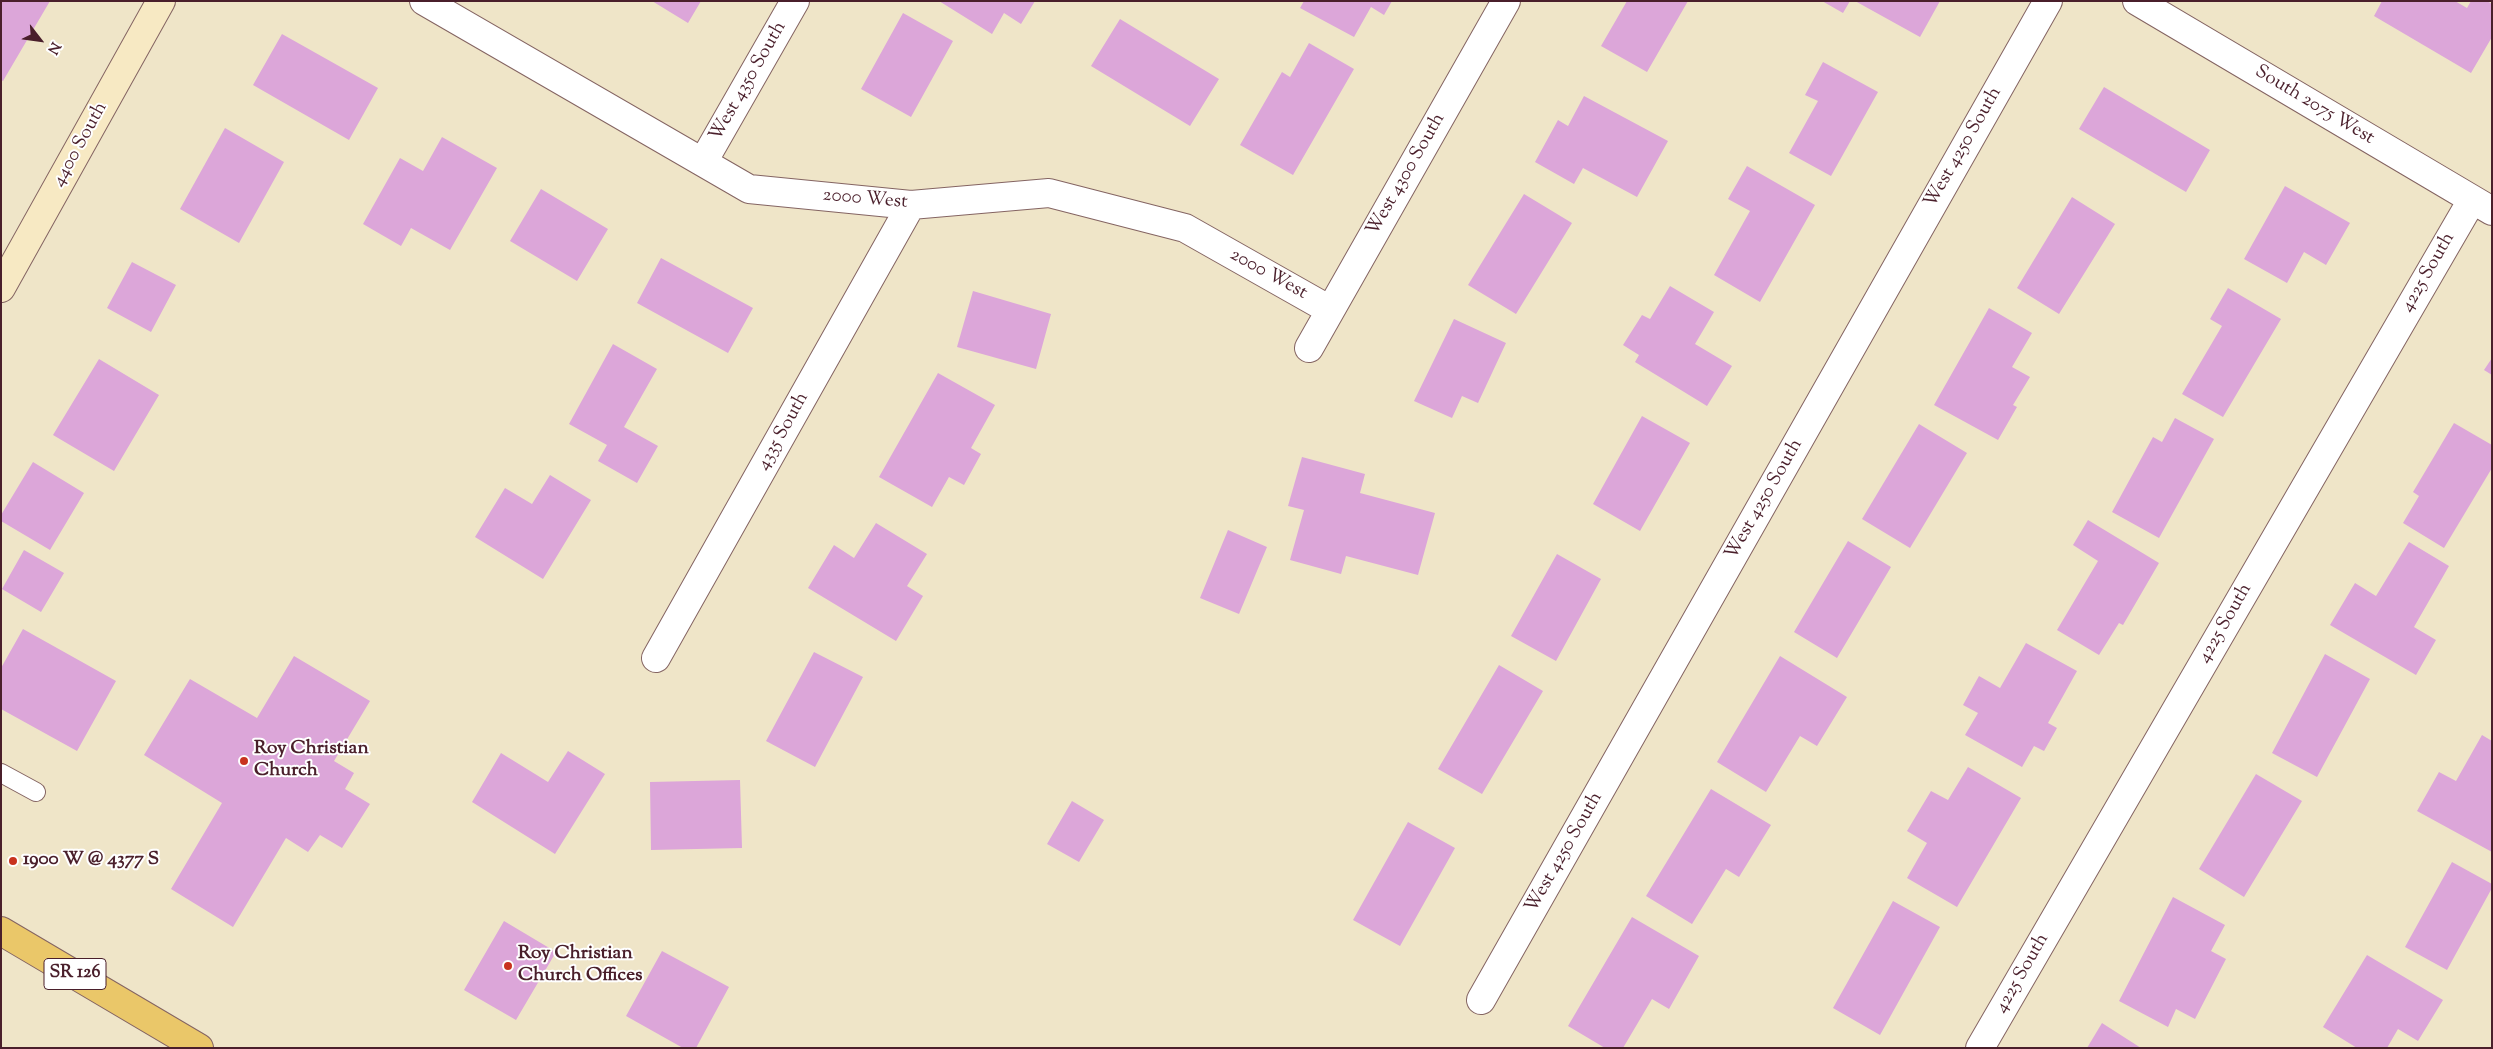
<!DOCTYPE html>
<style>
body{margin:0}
#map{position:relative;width:2493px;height:1049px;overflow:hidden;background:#efe5c8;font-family:"Sorts Mill Goudy",serif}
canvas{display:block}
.frame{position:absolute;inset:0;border:2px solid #4a1f2b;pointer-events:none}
.north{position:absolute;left:15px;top:15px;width:50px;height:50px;-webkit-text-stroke:4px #fff;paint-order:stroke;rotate:120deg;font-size:14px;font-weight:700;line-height:20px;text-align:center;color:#4a1f2b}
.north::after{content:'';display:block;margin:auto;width:18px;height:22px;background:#4a1f2b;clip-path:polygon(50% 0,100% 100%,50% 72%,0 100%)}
</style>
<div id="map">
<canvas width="2493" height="1049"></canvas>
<div class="frame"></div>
<div class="north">N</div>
</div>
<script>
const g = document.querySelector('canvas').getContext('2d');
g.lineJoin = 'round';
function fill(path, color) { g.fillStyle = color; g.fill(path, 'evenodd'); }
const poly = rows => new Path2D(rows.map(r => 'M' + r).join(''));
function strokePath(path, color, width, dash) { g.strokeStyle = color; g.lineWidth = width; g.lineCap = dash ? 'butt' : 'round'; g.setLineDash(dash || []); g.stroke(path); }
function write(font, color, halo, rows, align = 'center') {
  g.font = font + ' "Sorts Mill Goudy",serif'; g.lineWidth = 4; g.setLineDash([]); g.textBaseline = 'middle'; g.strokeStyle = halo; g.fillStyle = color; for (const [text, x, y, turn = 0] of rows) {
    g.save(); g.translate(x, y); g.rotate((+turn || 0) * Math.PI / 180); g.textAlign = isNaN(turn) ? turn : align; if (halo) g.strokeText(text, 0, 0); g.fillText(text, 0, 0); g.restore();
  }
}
fill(poly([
 [1,1,50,1,3,81,1,80],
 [652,1,701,1,688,23],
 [939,1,1035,1,1021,24,1004,13,992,34],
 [1304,1,1392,1,1384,15,1371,7,1354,37,1300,8],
 [1627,1,1688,1,1647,72,1601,46],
 [1822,1,1850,1,1843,13],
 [1855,1,1940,1,1920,37],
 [2382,1,2455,1,2467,8,2471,1,2487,1,2492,4,2492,37,2471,73,2374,16],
 [903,13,953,41,911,117,861,89],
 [1120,19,1219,79,1190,126,1091,66],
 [282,34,378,88,349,140,253,85],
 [1309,43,1354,69,1293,175,1240,145,1282,72,1290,77],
 [1823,62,1878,92,1831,176,1789,153,1818,101,1805,95],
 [2104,87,2210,150,2186,192,2079,129],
 [1584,96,1668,141,1637,197,1583,168,1574,184,1535,162,1558,120,1568,126],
 [225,128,284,162,239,243,180,209],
 [442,137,497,168,450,250,411,228,401,246,363,224,400,158,423,171],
 [1747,166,1815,205,1760,302,1714,275,1750,211,1728,199],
 [2285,186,2350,223,2326,265,2304,252,2287,283,2244,259],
 [541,189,608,229,577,281,510,241],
 [1524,194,1572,223,1516,314,1468,285],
 [2072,197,2115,224,2059,314,2017,288],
 [661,258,753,308,728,353,637,303],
 [132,262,176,285,151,332,107,308],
 [1670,286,1714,312,1695,344,1732,366,1707,406,1635,362,1639,355,1623,345,1642,315,1650,319],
 [2228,288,2281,319,2223,417,2182,394,2222,326,2210,319],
 [973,291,1051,314,1036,369,957,347],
 [1989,308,2032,333,2012,367,2030,377,2013,405,2017,407,1998,440,1934,405],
 [1454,319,1506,343,1478,403,1462,396,1452,418,1414,401],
 [613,344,657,369,624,427,658,446,637,483,598,461,607,445,569,424],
 [2492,358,2492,375,2484,370],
 [99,359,159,395,114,471,53,435],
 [938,373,995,405,971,448,981,454,964,485,949,477,932,507,879,477],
 [1642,416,1690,443,1640,531,1593,504],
 [2175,418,2214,439,2159,538,2112,512,2153,437,2162,442],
 [2454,423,2492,445,2492,468,2444,548,2403,523,2419,496,2413,492],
 [1919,424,1967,453,1910,548,1862,519],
 [1302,457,1365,474,1360,493,1435,513,1418,575,1346,556,1341,574,1290,560,1304,510,1288,506],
 [33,462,84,493,50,550,1,521,1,515],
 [550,475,591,500,543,579,475,537,505,488,532,504],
 [2088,520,2159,563,2123,625,2119,623,2099,655,2057,630,2098,561,2073,545],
 [876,523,927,554,907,586,923,596,896,641,808,588,834,545,854,558],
 [1228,530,1267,547,1239,614,1200,598],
 [1848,541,1891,567,1837,658,1794,632],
 [2409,542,2449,566,2414,627,2436,640,2416,675,2330,625,2355,583,2376,596],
 [24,550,64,573,41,612,2,589],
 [1557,554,1601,579,1556,661,1511,636],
 [23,629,116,681,77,751,1,709,1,668],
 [2026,643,2077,671,2048,723,2057,728,2044,751,2034,746,2022,767,1965,735,1978,713,1963,705,1979,676,2000,688],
 [814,652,863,677,815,767,766,741],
 [2325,654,2370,679,2317,777,2272,753],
 [294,656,370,701,334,761,354,773,345,789,370,804,342,848,320,835,308,852,286,838,233,927,171,889,222,803,144,755,190,679,257,718],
 [1780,656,1847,697,1817,746,1800,736,1766,792,1717,762],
 [1499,665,1543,691,1482,794,1438,769],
 [2482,735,2492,741,2492,852,2417,811,2439,772,2456,781],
 [568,751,605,774,555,854,472,802,501,753,548,782],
 [1968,767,2021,798,1957,907,1907,878,1927,843,1907,831,1931,791,1948,800],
 [2256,774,2302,801,2244,897,2199,869],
 [740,780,742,848,651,850,650,782],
 [1711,789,1771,825,1739,877,1726,869,1692,924,1646,896],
 [1072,801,1104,820,1079,862,1047,844],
 [1408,822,1455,848,1400,946,1353,920],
 [2452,862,2492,884,2492,888,2447,970,2405,947],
 [2173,897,2225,925,2211,951,2226,959,2195,1019,2176,1009,2168,1027,2119,1001],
 [1893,901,1940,927,1880,1035,1833,1008],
 [1632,917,1699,956,1669,1009,1652,999,1623,1048,1605,1048,1568,1026],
 [504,921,556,952,516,1020,464,990],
 [662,951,729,987,696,1048,683,1048,626,1016],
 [2367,955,2443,1000,2418,1041,2398,1029,2387,1048,2357,1048,2323,1027],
 [2102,1023,2141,1048,2087,1048]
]), '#dca6d9');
const lane = poly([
 [1,773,36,792]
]);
const street = poly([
 [424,1,749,189,911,205,1049,193,1185,228,1330,310],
 [2137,1,2492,211],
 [703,162,795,1],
 [1309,348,1506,1],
 [656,658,911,205],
 [1481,1000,2048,1],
 [1980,1048,2472,200]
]);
const secondary = poly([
 [1,288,161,1]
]);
const primary = poly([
 [1,931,199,1048]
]);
strokePath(lane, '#846462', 20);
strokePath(street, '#846462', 30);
strokePath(secondary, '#846462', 30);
strokePath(primary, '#846462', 30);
strokePath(lane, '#fff', 18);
strokePath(street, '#fff', 28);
strokePath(secondary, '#f7e9c3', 28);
strokePath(primary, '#eac769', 28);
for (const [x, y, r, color] of [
 [244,761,5,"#c8321e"],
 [13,861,5,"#c8321e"],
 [508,966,5,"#c8321e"]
]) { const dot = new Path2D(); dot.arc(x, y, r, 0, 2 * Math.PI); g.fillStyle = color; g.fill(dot); strokePath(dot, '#fff', 2); }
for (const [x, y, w] of [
 [75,974,62]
]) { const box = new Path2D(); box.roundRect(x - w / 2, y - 15.5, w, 31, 4); g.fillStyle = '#fff'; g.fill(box); strokePath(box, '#4a1f2b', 1); }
write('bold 18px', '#4a1f2b', null, [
 ["SR 126",75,974]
]);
write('19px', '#4a1f2b', '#fff', [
 ["West 4350 South",749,82,-60],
 ["South 2075 West",2314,106,31],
 ["4400 South",81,145,-61],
 ["West 4250 South",1964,148,-60],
 ["West 4300 South",1407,175,-60],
 ["2000 West",865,200,5],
 ["4225 South",2429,273,-60],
 ["2000 West",1268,275,29],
 ["4335 South",784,432,-61],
 ["West 4250 South",1765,500,-60],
 ["4225 South",2226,624,-60],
 ["West 4250 South",1565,853,-60],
 ["4225 South",2023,974,-60]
]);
write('bold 19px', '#4a1f2b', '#fff', [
 ["Roy Christian",254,750],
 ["Church",254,772],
 ["1900 W @ 4377 S",23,861],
 ["Roy Christian",518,955],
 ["Church Offices",518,977]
], 'left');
</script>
